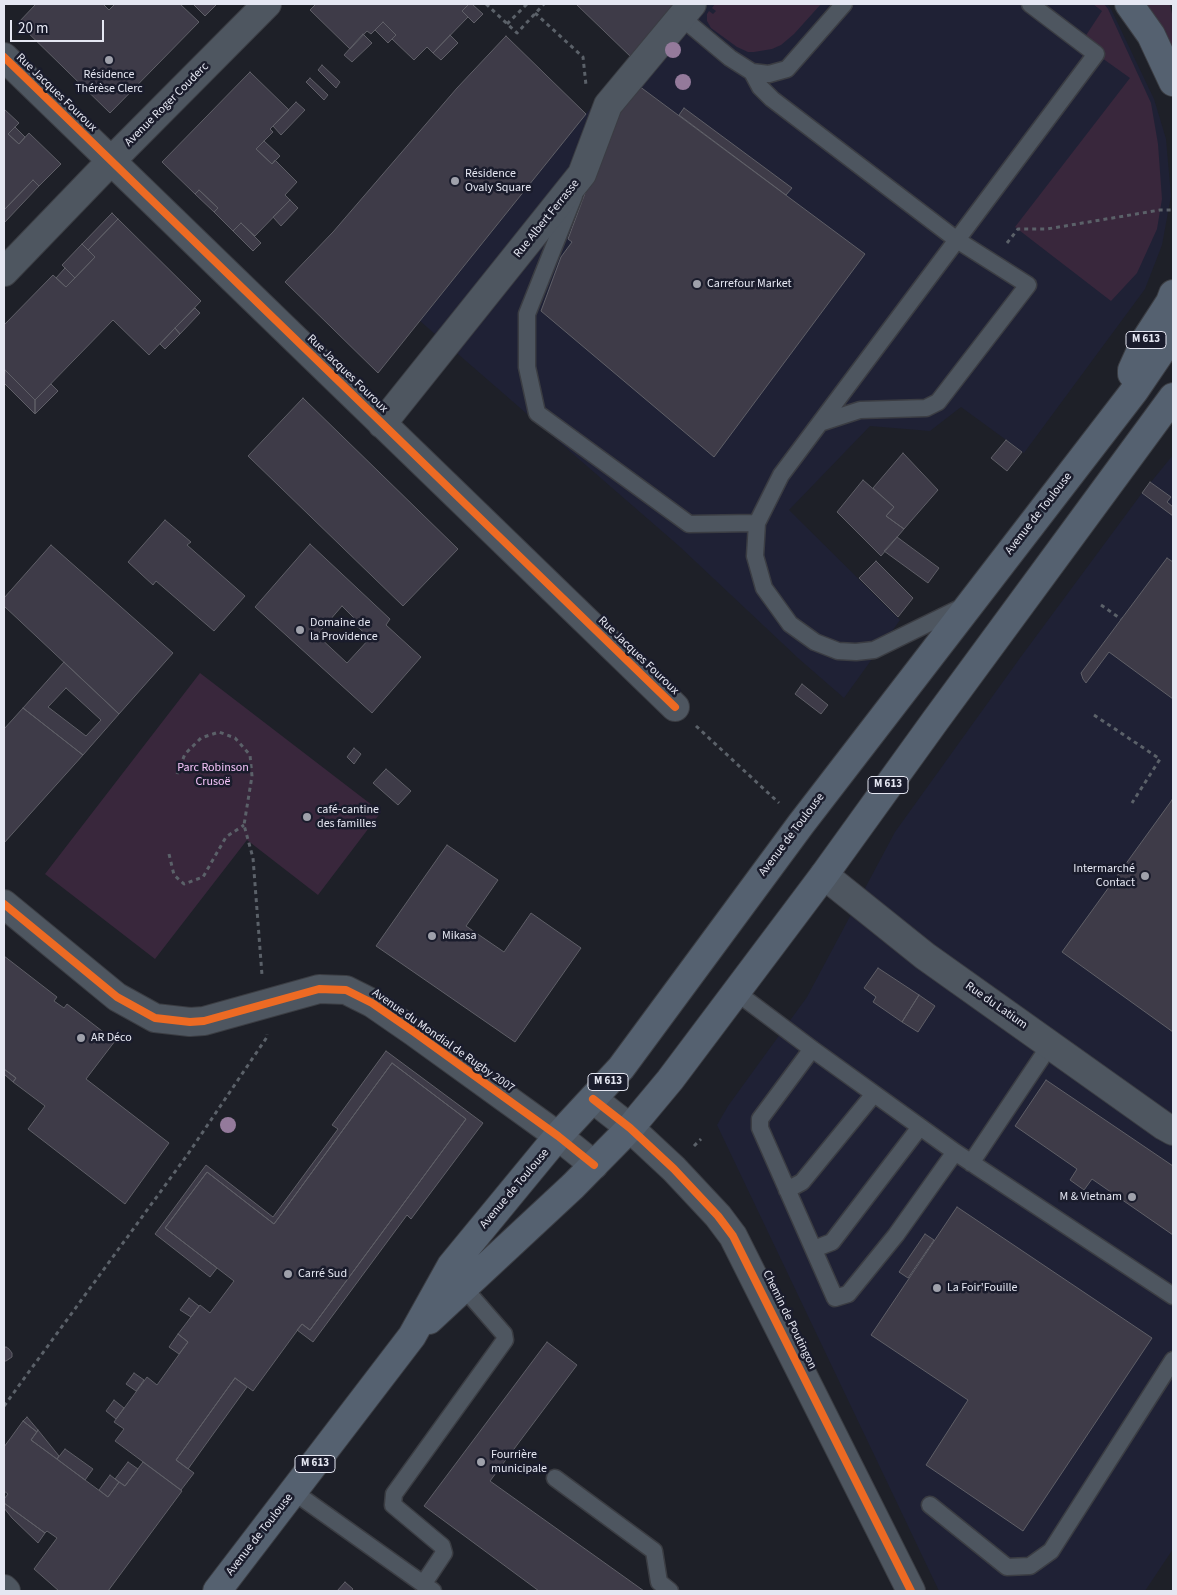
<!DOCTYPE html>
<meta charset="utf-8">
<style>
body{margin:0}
#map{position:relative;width:1177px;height:1595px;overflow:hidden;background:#1e2028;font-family:"Source Sans 3",sans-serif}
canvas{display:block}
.frame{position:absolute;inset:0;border:5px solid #e5e7f2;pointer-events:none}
.scale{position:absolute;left:10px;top:20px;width:94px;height:22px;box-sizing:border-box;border:2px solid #e5e7f2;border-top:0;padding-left:6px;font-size:15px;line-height:18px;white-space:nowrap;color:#e5e7f2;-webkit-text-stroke:4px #1a1c2c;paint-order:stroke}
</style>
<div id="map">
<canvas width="1177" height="1595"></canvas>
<div class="frame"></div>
<div class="scale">20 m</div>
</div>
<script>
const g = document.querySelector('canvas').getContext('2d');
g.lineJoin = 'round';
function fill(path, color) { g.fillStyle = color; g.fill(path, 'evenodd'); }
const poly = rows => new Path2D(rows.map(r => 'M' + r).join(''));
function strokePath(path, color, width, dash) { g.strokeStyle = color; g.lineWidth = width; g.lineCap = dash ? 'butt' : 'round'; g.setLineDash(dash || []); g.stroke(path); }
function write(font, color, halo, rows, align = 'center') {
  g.font = font + ' "Source Sans 3",sans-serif'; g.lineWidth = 5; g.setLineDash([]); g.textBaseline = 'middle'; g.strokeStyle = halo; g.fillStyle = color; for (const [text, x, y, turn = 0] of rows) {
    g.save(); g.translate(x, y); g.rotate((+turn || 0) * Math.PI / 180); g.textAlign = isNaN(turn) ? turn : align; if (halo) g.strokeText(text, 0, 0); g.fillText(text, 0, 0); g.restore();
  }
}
fill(poly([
 [674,4,1107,4,1111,9,1154,99,1166,139,1171,196,1162,245,1145,289,1024,453,961,407,930,431,870,426,789,510,900,620,844,698,798,658,679,546,420,321],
 [1173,455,1173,1549,1145,1591,939,1591,717,1125,728,1106,807,997,895,832,1020,658,1142,493]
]), '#1f2135');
fill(poly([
 [715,4,821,4,794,34,781,45,772,49,754,52,748,52,737,47,711,28,707,21,707,14,709,11,713,14,716,11,712,8],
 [1093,4,1104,4,1108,9,1151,103,1158,144,1162,199,1157,229,1137,273,1111,301,1015,227,1130,78,1081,43,1102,11],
 [1137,4,1170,4,1173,19,1173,47,1166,48],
 [200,673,381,812,318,895,247,840,155,959,45,874]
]), '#39273c');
const building = poly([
 [36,4,103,4,109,10,115,4,180,4,199,22,110,113,18,23,36,4],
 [193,4,217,4,205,16,193,4],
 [316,4,469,4,462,11,468,17,433,53,427,47,414,60,392,39,396,35,383,22,371,34,367,31,350,49,310,10,316,4],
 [469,4,472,4,483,14,474,23,462,11,469,4],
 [576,4,676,4,632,58,576,4],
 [383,22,396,35,388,43,375,30,383,22],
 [363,34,372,43,352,62,344,55,363,34],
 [450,35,458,43,441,60,433,53,450,35],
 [506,36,586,114,378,373,285,282,333,232,457,88,506,36],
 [322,65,340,82,336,88,318,70,322,65],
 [250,72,289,110,270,129,273,132,256,149,272,164,275,160,297,182,285,195,290,200,255,236,241,223,233,231,214,212,218,208,199,190,195,194,162,162,250,72],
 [310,78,328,95,324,100,306,82,310,78],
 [639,86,865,254,714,457,541,311,561,257,572,242,568,239,611,123,639,86],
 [296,102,305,110,281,135,273,126,296,102],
 [684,108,792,188,786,195,679,115,684,108],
 [4,109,19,123,8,134,19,144,29,133,61,164,39,186,33,180,4,210,4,109],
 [15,127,25,137,19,144,8,134,15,127],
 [264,141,280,156,272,164,256,149,264,141],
 [33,180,39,186,4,223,4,210,33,180],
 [199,190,218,208,214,212,195,194,199,190],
 [290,200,298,208,281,226,273,217,290,200],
 [112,213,118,219,88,250,82,244,112,213],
 [118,219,201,301,149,355,113,320,35,400,4,369,4,325,53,275,66,287,95,257,88,250,118,219],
 [241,223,261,243,253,251,233,231,241,223],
 [82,244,95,257,75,278,62,265,82,244],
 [65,268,75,278,66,287,56,278,65,268],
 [195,308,200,313,180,334,175,328,195,308],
 [175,328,180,334,165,349,160,344,175,328],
 [5,370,35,400,35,414,4,383,5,370],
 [51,384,58,391,35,414,35,400,51,384],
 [303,398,458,549,403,606,248,456,303,398],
 [1006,440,1022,452,1007,471,991,458,1006,440],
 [903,453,938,490,904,529,886,516,894,507,873,488,903,453],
 [863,480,894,507,886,516,904,529,881,556,837,512,863,480],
 [1150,482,1171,497,1167,502,1173,507,1173,516,1142,493,1150,482],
 [165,520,191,542,187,545,245,596,214,631,156,581,153,585,128,562,165,520],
 [897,537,939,568,928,583,884,551,897,537],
 [310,544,390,619,386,625,421,657,372,713,255,607,310,544],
 [342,606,354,618,351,621,370,638,347,663,317,635,342,606],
 [51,545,173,653,119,714,4,606,4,598,51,545],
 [1167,558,1173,562,1173,699,1109,652,1086,683,1083,679,1081,673,1167,558],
 [876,561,913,598,898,617,859,578,876,561],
 [64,662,119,714,83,755,23,708,64,662],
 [66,688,101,720,86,736,48,707,66,688],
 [802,684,828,705,821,714,795,694,802,684],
 [23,708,83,755,4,843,4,729,23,708],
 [354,748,361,754,354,764,347,757,354,748],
 [386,769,411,791,398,805,373,783,386,769],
 [1172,800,1173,801,1173,1032,1062,952,1172,800],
 [447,845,498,880,466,926,504,952,531,913,581,948,515,1042,376,946,447,845],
 [4,956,57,997,54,1001,64,1008,67,1004,115,1041,86,1079,169,1143,125,1204,28,1129,45,1106,13,1082,16,1078,4,1069,4,956],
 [878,968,919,995,902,1022,873,1002,876,997,864,988,878,968],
 [919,995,935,1006,918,1032,902,1022,919,995],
 [386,1051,483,1123,411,1219,407,1215,313,1342,297,1330,302,1324,310,1330,466,1119,392,1063,274,1224,207,1172,165,1228,217,1268,210,1277,155,1234,206,1165,273,1217,338,1129,332,1125,386,1051],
 [392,1063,466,1119,310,1330,302,1324,253,1391,235,1378,176,1460,194,1473,181,1490,115,1441,124,1429,114,1422,147,1377,157,1385,188,1342,178,1334,200,1305,210,1313,234,1281,165,1228,207,1172,274,1224,392,1063],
 [4,1069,16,1078,13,1082,4,1074,4,1069],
 [1046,1080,1173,1166,1173,1235,1092,1179,1084,1190,1070,1180,1077,1169,1015,1126,1046,1080],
 [957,1207,1152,1338,1023,1531,926,1465,968,1400,871,1335,957,1207],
 [925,1234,934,1240,908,1278,899,1272,925,1234],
 [189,1298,199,1306,191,1317,180,1310,189,1298],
 [178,1334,188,1342,179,1354,169,1347,178,1334],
 [547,1342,577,1365,490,1481,644,1591,539,1591,424,1506,547,1342],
 [6,1347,9,1349,12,1353,12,1357,6,1361,4,1361,4,1348,6,1347],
 [134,1373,144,1380,136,1391,126,1384,134,1373],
 [235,1378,247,1387,188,1469,176,1460,235,1378],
 [114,1400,124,1408,116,1419,106,1411,114,1400],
 [27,1417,38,1430,37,1432,23,1421,27,1417],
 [23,1421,37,1432,31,1440,108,1497,119,1482,125,1486,143,1462,182,1491,108,1591,59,1591,34,1569,57,1538,47,1531,45,1533,4,1503,4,1499,8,1494,4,1491,4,1447,23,1421],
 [38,1430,59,1456,57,1459,31,1440,38,1430],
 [65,1449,93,1469,85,1480,57,1459,65,1449],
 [128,1462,138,1469,125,1486,115,1479,128,1462],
 [110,1475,119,1482,108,1497,99,1490,110,1475],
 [4,1503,45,1533,38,1543,12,1518,4,1508,4,1503],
 [345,1582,353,1589,351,1591,337,1591,345,1582]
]);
fill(building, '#3e3b48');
strokePath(building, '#5f5f67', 1);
const lane = poly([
 [681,17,730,58,752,72,769,74,787,69,844,4],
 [752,72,760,87,772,99,957,240,1028,285,938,402,926,408,860,410,820,423],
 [574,196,527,314,527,367,537,413,689,524,757,523],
 [962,607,874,650,856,652,838,651,815,642,790,624,764,588,755,556,757,523,781,475,1096,54,1030,4],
 [736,992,812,1049,955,1152,1173,1296],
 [812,1049,760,1119,760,1128,835,1298,848,1294,896,1235,955,1152],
 [971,1163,1050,1045],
 [787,1190,802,1182,874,1094],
 [814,1249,832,1242,920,1127],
 [555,1478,654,1551,659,1582,670,1591],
 [294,1492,426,1586],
 [930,1505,1007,1567,1030,1566,1051,1551,1173,1360],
 [433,1591,426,1586,426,1580,444,1553,442,1546,393,1505,394,1494,505,1340,504,1334,464,1288]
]);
const street = poly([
 [4,57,675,707],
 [4,272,110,162,267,4],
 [382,424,582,174,608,105,692,4],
 [824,875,925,956,1164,1126,1173,1131],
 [4,904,117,997,155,1018,190,1022,204,1021,319,989,346,990,372,1003,414,1032,558,1136,594,1165],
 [593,1099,630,1128,674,1169,718,1216,733,1236,911,1591],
 [4,1589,6,1591]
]);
const primary = poly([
 [1129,4,1151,35,1173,82],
 [1132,374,1132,370,1146,339,1170,302,1173,294],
 [429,1320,573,1186,630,1128,670,1080,824,875,935,721,1173,397],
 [217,1591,412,1336,451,1266,558,1136,621,1068,801,824,1135,390,1173,334]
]);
strokePath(lane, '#3b3d43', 19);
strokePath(street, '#3b3d43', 30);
strokePath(primary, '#3b3d43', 30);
strokePath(poly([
 [486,4,517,33,544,4],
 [535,13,583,57,586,85],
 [507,24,527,4],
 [1007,243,1018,229,1047,229,1160,210,1173,210],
 [1101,605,1121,619],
 [1094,715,1160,759,1132,803],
 [696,726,779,803],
 [177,774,185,754,201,738,219,732,235,738,250,755,252,776,244,825,253,858,262,975],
 [169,854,174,875,184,884,203,877,226,837,244,825],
 [694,1146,701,1139],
 [4,1406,188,1154,267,1037,267,1034]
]), '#5b6169', 3, [4, 4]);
strokePath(lane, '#4e5660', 16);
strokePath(street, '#4e5660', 28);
strokePath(primary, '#556170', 28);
strokePath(poly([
 [4,57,675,707],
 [4,904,117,997,155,1018,190,1022,204,1021,319,989,346,990,372,1003,414,1032,558,1136,594,1165],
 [593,1099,630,1128,674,1169,718,1216,733,1236,911,1591]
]), '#ed6a23', 8);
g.fillStyle = '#947a9b';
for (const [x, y] of [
 [673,50],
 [683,82],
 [228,1125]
]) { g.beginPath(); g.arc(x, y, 8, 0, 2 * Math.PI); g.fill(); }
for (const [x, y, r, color] of [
 [109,60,5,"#9fa1ab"],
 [455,181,5,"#9fa1ab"],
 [697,284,5,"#9fa1ab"],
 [300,630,5,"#9fa1ab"],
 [307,817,5,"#9fa1ab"],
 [1145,876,5,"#9fa1ab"],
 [432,936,5,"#9fa1ab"],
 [81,1038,5,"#9fa1ab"],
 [1132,1197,5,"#9fa1ab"],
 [288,1274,5,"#9fa1ab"],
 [937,1288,5,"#9fa1ab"],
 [481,1462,5,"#9fa1ab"]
]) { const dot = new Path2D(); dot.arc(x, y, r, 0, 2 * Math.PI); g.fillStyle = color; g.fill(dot); strokePath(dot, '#1a1c2c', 2); }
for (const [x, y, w] of [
 [1146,340,40],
 [888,785,40],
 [608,1082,40],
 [315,1464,40]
]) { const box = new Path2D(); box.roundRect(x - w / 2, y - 8.5, w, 17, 4); g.fillStyle = '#1a1c2c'; g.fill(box); strokePath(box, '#e5e7f2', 1); }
write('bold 11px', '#e5e7f2', null, [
 ["M 613",1146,340],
 ["M 613",888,785],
 ["M 613",608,1082],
 ["M 613",315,1464]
]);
write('12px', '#e5e7f2', '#1a1c2c', [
 ["Résidence",109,75,"center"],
 ["Thérèse Clerc",109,89,"center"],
 ["Résidence",465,174],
 ["Ovaly Square",465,188],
 ["Carrefour Market",707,284],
 ["Domaine de",310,623],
 ["la Providence",310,637],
 ["café-cantine",317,810],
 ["des familles",317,824],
 ["Intermarché",1135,869,"right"],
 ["Contact",1135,883,"right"],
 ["Mikasa",442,936],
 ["AR Déco",91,1038],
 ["M & Vietnam",1122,1197,"right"],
 ["Carré Sud",298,1274],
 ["La Foir'Fouille",947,1288],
 ["Fourrière",491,1455],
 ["municipale",491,1469]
], 'left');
write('12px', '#e5e7f2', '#1a1c2c', [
 ["Rue Jacques Fouroux",56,93,44],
 ["Avenue Roger Couderc",167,105,-45],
 ["Rue Albert Ferrasse",547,219,-51],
 ["Rue Jacques Fouroux",347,374,44],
 ["Avenue de Toulouse",1039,514,-52],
 ["Rue Jacques Fouroux",638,656,44],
 ["Avenue de Toulouse",792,835,-53],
 ["Rue du Latium",996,1006,35],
 ["Avenue du Mondial de Rugby 2007",443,1041,35],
 ["Avenue de Toulouse",515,1189,-50],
 ["Chemin de Poutingon",789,1320,64],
 ["Avenue de Toulouse",260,1535,-52]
]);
write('12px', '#f4c4f9', '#1a1c2c', [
 ["Parc Robinson",213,768],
 ["Crusoë",213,782]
]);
</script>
